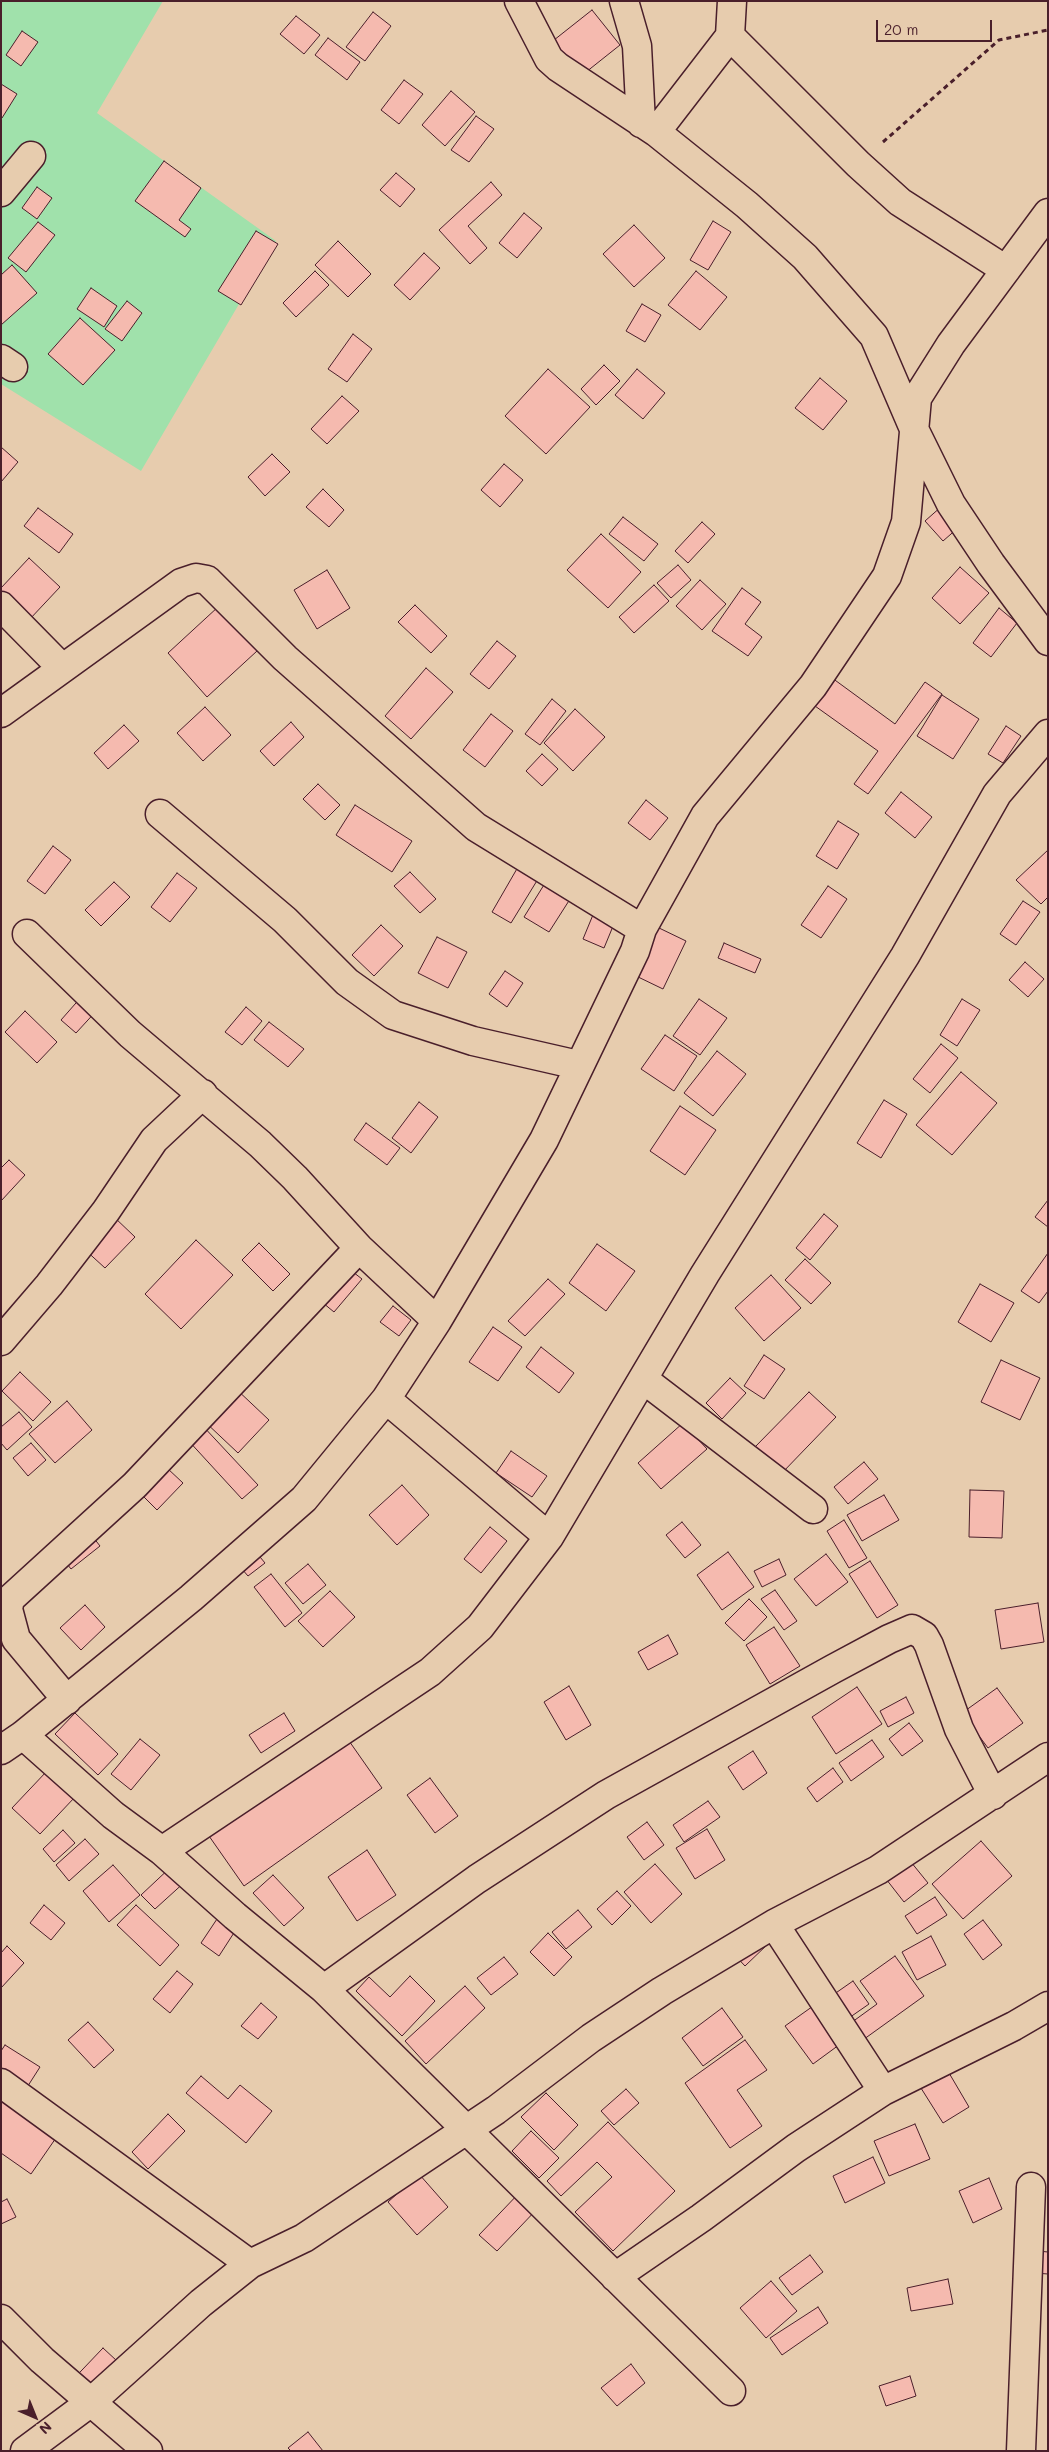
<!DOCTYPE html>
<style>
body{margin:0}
#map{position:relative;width:1049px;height:2452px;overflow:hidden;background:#e7ccae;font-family:Mali,sans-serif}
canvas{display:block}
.frame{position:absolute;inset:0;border:2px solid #4a1f2b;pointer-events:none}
.north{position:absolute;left:10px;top:2392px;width:50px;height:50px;-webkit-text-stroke:4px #e7ccae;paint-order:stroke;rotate:136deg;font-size:14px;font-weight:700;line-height:20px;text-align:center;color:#4a1f2b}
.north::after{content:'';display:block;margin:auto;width:18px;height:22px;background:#4a1f2b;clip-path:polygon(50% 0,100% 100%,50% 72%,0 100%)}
.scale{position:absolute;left:876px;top:20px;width:116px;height:22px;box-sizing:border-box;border:2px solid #4a1f2b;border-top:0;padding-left:6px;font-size:15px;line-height:18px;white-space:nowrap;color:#4a1f2b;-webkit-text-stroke:4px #e7ccae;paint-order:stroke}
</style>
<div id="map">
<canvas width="1049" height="2452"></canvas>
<div class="frame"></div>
<div class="north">N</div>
<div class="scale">20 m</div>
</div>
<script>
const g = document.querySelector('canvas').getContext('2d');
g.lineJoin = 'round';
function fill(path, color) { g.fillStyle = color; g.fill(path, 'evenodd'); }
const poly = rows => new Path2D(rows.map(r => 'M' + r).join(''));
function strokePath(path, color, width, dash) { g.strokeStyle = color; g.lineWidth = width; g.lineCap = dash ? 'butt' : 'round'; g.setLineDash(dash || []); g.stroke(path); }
fill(poly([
 [1,1,163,1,97,113,276,241,141,471,1,384]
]), '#a0e1ab');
const building = poly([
 [592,10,620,45,576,80,549,44,592,10],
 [373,12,391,26,365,61,346,47,373,12],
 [296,16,320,35,304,54,280,34,296,16],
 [22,31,38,42,21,66,6,55,22,31],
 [328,38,360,62,347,80,315,55,328,38],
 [404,80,423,94,399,124,381,110,404,80],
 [1,84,17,94,2,118,1,117,1,84],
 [451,91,475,112,445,146,422,125,451,91],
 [476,116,494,129,469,162,451,150,476,116],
 [164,161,201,188,179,220,191,229,185,237,135,201,164,161],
 [396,173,415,189,400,207,380,190,396,173],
 [491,182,502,195,468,226,487,248,470,264,439,230,491,182],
 [37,187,52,198,37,219,22,208,37,187],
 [524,213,542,228,517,258,499,243,524,213],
 [713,221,731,232,708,270,690,260,713,221],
 [38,222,55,235,26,272,8,258,38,222],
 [634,225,665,258,634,287,603,254,634,225],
 [256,231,278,244,241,305,218,291,256,231],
 [338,241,371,274,348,297,315,265,338,241],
 [424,253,440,268,410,300,394,285,424,253],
 [12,265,37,293,1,325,1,275,12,265],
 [315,271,329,285,296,317,283,303,315,271],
 [696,271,727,297,700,330,668,305,696,271],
 [91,288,117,306,104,327,77,309,91,288],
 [127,301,142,313,122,341,105,329,127,301],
 [642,304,661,315,645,342,626,331,642,304],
 [80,318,115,350,83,385,48,354,80,318],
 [353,334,372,349,347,382,328,369,353,334],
 [604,365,620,381,596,405,581,389,604,365],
 [548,369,590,407,546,454,505,416,548,369],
 [637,369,665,393,643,419,615,395,637,369],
 [820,378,847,401,823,430,795,408,820,378],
 [342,396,359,411,327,444,311,429,342,396],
 [1,447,18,462,1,482,1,447],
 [272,454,290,472,265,496,248,477,272,454],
 [504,464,523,480,500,507,481,490,504,464],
 [323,489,344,510,329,527,306,507,323,489],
 [942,506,959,527,943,541,925,521,942,506],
 [38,508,73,534,59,553,24,526,38,508],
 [623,517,658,544,644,561,609,534,623,517],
 [702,522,715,534,688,563,675,551,702,522],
 [601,534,641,572,608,608,567,570,601,534],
 [29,558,60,587,29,620,1,594,1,588,29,558],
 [678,565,691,580,671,598,657,583,678,565],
 [960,567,989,593,960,624,932,598,960,567],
 [327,570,350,608,317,629,294,590,327,570],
 [700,580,726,604,702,630,676,606,700,580],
 [654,585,669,601,634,633,619,617,654,585],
 [742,588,761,602,745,624,762,637,748,656,712,631,742,588],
 [415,605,447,636,431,653,398,622,415,605],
 [218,607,257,651,207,697,168,653,218,607],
 [999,608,1017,623,991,657,973,643,999,608],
 [497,641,516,656,489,689,470,674,497,641],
 [426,668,453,692,411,739,385,716,426,668],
 [828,675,895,724,925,682,942,694,868,794,854,784,878,751,808,701,828,675],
 [942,695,979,719,953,759,917,736,942,695],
 [552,699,566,711,540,745,525,734,552,699],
 [205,707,231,735,203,761,177,733,205,707],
 [575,709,605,737,573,771,544,743,575,709],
 [491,714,513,731,485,767,463,750,491,714],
 [291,722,304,737,274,766,260,751,291,722],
 [124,725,139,741,108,769,94,753,124,725],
 [1006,726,1021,736,1003,763,988,754,1006,726],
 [542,754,558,769,542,786,526,771,542,754],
 [318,784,340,805,325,820,303,799,318,784],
 [901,792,932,817,915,838,885,813,901,792],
 [646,800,668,818,650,840,628,823,646,800],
 [355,805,412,841,392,872,336,835,355,805],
 [838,821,859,834,837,869,816,856,838,821],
 [53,846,71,860,45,894,27,881,53,846],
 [1048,850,1048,897,1041,904,1016,880,1048,850],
 [518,867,538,879,511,923,492,912,518,867],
 [410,872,436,899,420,913,394,886,410,872],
 [177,873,197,888,170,922,151,907,177,873],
 [547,880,572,896,549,932,524,917,547,880],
 [114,882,130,897,101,926,85,910,114,882],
 [828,886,847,899,821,938,801,925,828,886],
 [1023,901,1040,912,1016,945,1000,934,1023,901],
 [595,910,616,919,604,948,583,939,595,910],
 [381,925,403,946,374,976,352,955,381,925],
 [657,927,686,941,663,989,634,975,657,927],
 [437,937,467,952,448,988,418,973,437,937],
 [724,943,761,959,755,973,718,958,724,943],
 [1025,962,1044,979,1028,997,1009,980,1025,962],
 [505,971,523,983,507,1007,489,994,505,971],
 [83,995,99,1008,76,1033,61,1020,83,995],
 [699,999,727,1018,700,1055,673,1036,699,999],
 [962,999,980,1010,957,1046,940,1035,962,999],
 [246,1007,262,1021,242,1045,225,1032,246,1007],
 [25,1011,57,1042,37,1063,5,1032,25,1011],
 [269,1022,304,1049,288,1067,254,1040,269,1022],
 [665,1035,697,1056,674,1091,641,1069,665,1035],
 [941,1044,958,1058,930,1093,913,1079,941,1044],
 [717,1051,746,1074,713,1116,684,1093,717,1051],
 [961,1072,997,1103,952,1155,916,1125,961,1072],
 [884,1100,907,1114,881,1158,857,1143,884,1100],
 [419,1102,438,1117,411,1153,392,1138,419,1102],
 [680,1106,716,1130,685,1175,650,1151,680,1106],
 [366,1123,400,1148,387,1165,354,1140,366,1123],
 [9,1160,25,1175,1,1201,1,1168,9,1160],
 [1048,1200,1048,1227,1035,1217,1048,1200],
 [824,1214,838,1226,810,1260,796,1248,824,1214],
 [113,1216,135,1237,105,1268,82,1247,113,1216],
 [196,1240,233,1275,181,1329,145,1294,196,1240],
 [259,1243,290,1274,273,1291,242,1260,259,1243],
 [597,1244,635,1271,606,1311,569,1283,597,1244],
 [1048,1253,1048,1291,1039,1303,1021,1291,1048,1253],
 [805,1259,831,1283,811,1304,785,1280,805,1259],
 [344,1265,362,1279,334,1312,317,1298,344,1265],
 [771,1275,801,1308,764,1341,735,1308,771,1275],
 [548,1279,565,1294,525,1336,508,1321,548,1279],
 [980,1284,1014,1303,991,1342,958,1322,980,1284],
 [393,1306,411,1320,399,1336,380,1322,393,1306],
 [493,1327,522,1347,498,1381,469,1362,493,1327],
 [541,1347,574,1373,559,1393,526,1367,541,1347],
 [764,1355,785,1369,764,1399,744,1386,764,1355],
 [1001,1360,1040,1378,1020,1420,981,1402,1001,1360],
 [20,1372,51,1402,33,1421,2,1391,20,1372],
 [730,1378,746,1393,722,1419,706,1403,730,1378],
 [234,1387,269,1420,238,1453,203,1420,234,1387],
 [809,1392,836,1417,781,1474,754,1448,809,1392],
 [67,1401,92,1430,55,1463,29,1434,67,1401],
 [19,1412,32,1427,7,1450,1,1443,1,1427,19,1412],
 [683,1423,707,1449,661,1489,638,1463,683,1423],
 [201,1424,258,1485,242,1499,186,1438,201,1424],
 [31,1443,46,1460,28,1476,13,1458,31,1443],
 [511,1451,547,1476,532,1497,496,1473,511,1451],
 [151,1453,183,1483,157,1510,126,1479,151,1453],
 [864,1462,878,1479,848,1504,834,1487,864,1462],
 [402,1485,429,1515,397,1545,369,1515,402,1485],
 [970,1490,1004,1491,1002,1538,969,1537,970,1490],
 [884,1495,899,1520,862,1541,847,1515,884,1495],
 [844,1520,867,1558,849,1568,827,1531,844,1520],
 [682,1522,701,1545,685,1558,666,1535,682,1522],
 [490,1527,507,1541,481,1573,464,1559,490,1527],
 [86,1528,100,1546,71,1569,57,1551,86,1528],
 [246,1540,265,1563,248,1576,229,1554,246,1540],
 [728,1552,754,1587,722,1610,697,1575,728,1552],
 [826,1554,848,1582,816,1606,794,1579,826,1554],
 [779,1559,786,1575,762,1587,754,1571,779,1559],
 [870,1561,898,1605,877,1618,849,1574,870,1561],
 [308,1564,326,1585,303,1604,285,1583,308,1564],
 [271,1574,302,1613,285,1627,254,1587,271,1574],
 [775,1590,797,1621,784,1630,761,1599,775,1590],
 [330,1591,355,1617,323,1647,298,1621,330,1591],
 [749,1599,767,1617,744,1641,725,1623,749,1599],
 [1038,1603,1044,1642,1001,1649,995,1610,1038,1603],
 [85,1605,105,1627,81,1650,60,1628,85,1605],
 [774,1627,800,1666,770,1684,746,1645,774,1627],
 [668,1635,678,1654,648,1670,638,1652,668,1635],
 [569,1686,591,1725,566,1740,544,1702,569,1686],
 [857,1687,882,1724,836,1754,812,1717,857,1687],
 [997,1688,1023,1723,988,1748,962,1713,997,1688],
 [906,1697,914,1713,888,1727,880,1711,906,1697],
 [75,1713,118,1754,98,1775,55,1734,75,1713],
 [284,1713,295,1731,261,1753,249,1735,284,1713],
 [909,1723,923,1741,902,1756,889,1739,909,1723],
 [340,1728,382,1788,244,1886,202,1826,340,1728],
 [140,1739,160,1755,131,1790,111,1774,140,1739],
 [872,1740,884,1757,851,1781,839,1763,872,1740],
 [753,1751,767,1773,743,1790,728,1767,753,1751],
 [833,1768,843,1782,817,1802,807,1788,833,1768],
 [47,1771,75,1797,40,1834,12,1808,47,1771],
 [430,1778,458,1816,435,1833,407,1795,430,1778],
 [708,1801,720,1817,684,1842,673,1825,708,1801],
 [647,1822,664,1845,644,1860,627,1837,647,1822],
 [707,1829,725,1860,695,1879,676,1848,707,1829],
 [63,1830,75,1843,54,1862,43,1849,63,1830],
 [85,1839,99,1854,69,1881,56,1865,85,1839],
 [981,1841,1012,1876,963,1919,932,1884,981,1841],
 [367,1850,396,1895,357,1921,328,1877,367,1850],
 [902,1851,928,1883,904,1902,879,1870,902,1851],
 [655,1864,682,1894,651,1923,624,1892,655,1864],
 [113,1865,140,1895,109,1922,83,1891,113,1865],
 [173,1865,187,1880,155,1909,141,1895,173,1865],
 [273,1875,304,1908,284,1926,253,1893,273,1875],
 [617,1891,631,1906,612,1925,597,1909,617,1891],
 [935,1897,947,1915,917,1934,905,1916,935,1897],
 [44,1905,65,1923,51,1940,30,1923,44,1905],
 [136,1905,179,1945,160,1966,117,1925,136,1905],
 [578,1910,592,1927,566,1949,552,1932,578,1910],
 [221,1913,239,1925,219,1956,201,1943,221,1913],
 [983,1920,1002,1945,983,1960,964,1934,983,1920],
 [548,1933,572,1957,554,1976,530,1952,548,1933],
 [931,1936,946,1965,917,1980,902,1952,931,1936],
 [769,1943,745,1966,731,1951,769,1943],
 [7,1946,24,1963,1,1988,1,1953,7,1946],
 [895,1956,924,1996,860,2042,848,2025,877,2004,860,1981,895,1956],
 [504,1957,518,1974,491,1995,477,1978,504,1957],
 [177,1971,193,1984,170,2013,153,1999,177,1971],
 [410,1976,435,2001,402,2036,356,1991,369,1977,390,1997,410,1976],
 [853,1981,869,2004,846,2020,830,1997,853,1981],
 [465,1986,485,2008,426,2064,405,2041,465,1986],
 [261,2003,277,2017,258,2039,241,2026,261,2003],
 [816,2004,843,2042,813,2064,785,2026,816,2004],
 [722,2008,743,2037,703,2066,682,2038,722,2008],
 [88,2022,114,2050,94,2068,68,2040,88,2022],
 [745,2040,767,2070,737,2090,762,2126,730,2148,685,2083,745,2040],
 [5,2045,40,2067,24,2092,1,2078,1,2051,5,2045],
 [942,2061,969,2107,943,2123,914,2077,942,2061],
 [201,2076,228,2099,240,2085,272,2111,246,2143,186,2093,201,2076],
 [626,2089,639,2103,614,2125,601,2111,626,2089],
 [546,2093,578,2125,554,2150,521,2117,546,2093],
 [1,2094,58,2135,31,2174,1,2153,1,2094],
 [168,2114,185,2131,148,2169,132,2152,168,2114],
 [608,2122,675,2191,613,2251,575,2212,612,2177,597,2162,561,2196,547,2181,608,2122],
 [915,2124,930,2159,889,2176,874,2141,915,2124],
 [531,2131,559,2158,539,2178,512,2151,531,2131],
 [873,2157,885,2183,845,2203,833,2176,873,2157],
 [419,2174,448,2207,417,2235,388,2202,419,2174],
 [989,2178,1002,2209,973,2223,959,2191,989,2178],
 [522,2190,539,2207,497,2251,479,2235,522,2190],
 [7,2199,16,2217,1,2224,1,2202,7,2199],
 [1038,2251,1048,2252,1048,2274,1035,2273,1038,2251],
 [810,2255,823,2272,792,2295,779,2278,810,2255],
 [948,2279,953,2304,911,2311,907,2288,948,2279],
 [771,2281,797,2311,766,2338,740,2308,771,2281],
 [818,2307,828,2323,782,2355,770,2338,818,2307],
 [103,2348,117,2361,75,2404,62,2391,103,2348],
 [631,2364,645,2383,617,2406,601,2388,631,2364],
 [910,2376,916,2396,886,2406,879,2386,910,2376],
 [308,2432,323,2451,291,2451,288,2448,308,2432]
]);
fill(building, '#f5baaf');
strokePath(building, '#4a1f2b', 1);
const minor = poly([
 [519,1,549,59,558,67,656,132,747,205,805,257,874,336,914,429,951,504,991,564,1048,641],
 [624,1,637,46,641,123],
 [732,1,730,36,858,164,900,202,1006,270],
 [656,132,730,36],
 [1,192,31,156],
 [1,359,13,367],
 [1,606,62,668],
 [1,713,181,583,196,578,207,580,285,658,476,827,642,929],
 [160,814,285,920,347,982,393,1015,473,1041,578,1065],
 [27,934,130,1034,260,1144,295,1178,359,1248,437,1321],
 [1,1341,49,1285,106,1211,154,1140,203,1094],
 [643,1379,813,1509],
 [386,1399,549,1537],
 [67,1700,16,1639,8,1609,10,1599,135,1485,359,1248],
 [23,1735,113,1815,162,1851,235,1916,324,1989,731,2391],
 [1,1750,23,1735,191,1598,304,1499,386,1399,437,1321,544,1140,635,951,642,929,705,816,813,686,887,576,906,522,917,398,951,344,1048,213],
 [162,1851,430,1672,480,1627,549,1537,705,1274,905,956,997,794,1048,734],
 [774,1924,883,2091],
 [324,1989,477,1879,606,1795,833,1669,889,1639,912,1629,924,1636,929,1645,959,1729,993,1795],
 [1,2083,250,2264],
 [615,2277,701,2218,796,2148,883,2091,1014,2026,1048,2006],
 [1,2319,42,2360,148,2451],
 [25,2451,91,2402,201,2303,250,2264,304,2238,496,2110,591,2038,662,1991,774,1924,878,1870,1048,1757],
 [1021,2451,1031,2187]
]);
strokePath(minor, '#4a1f2b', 31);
strokePath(poly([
 [883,142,999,40,1048,30]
]), '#4a1f2b', 3, [5, 4]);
strokePath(minor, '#e7ccae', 28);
</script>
